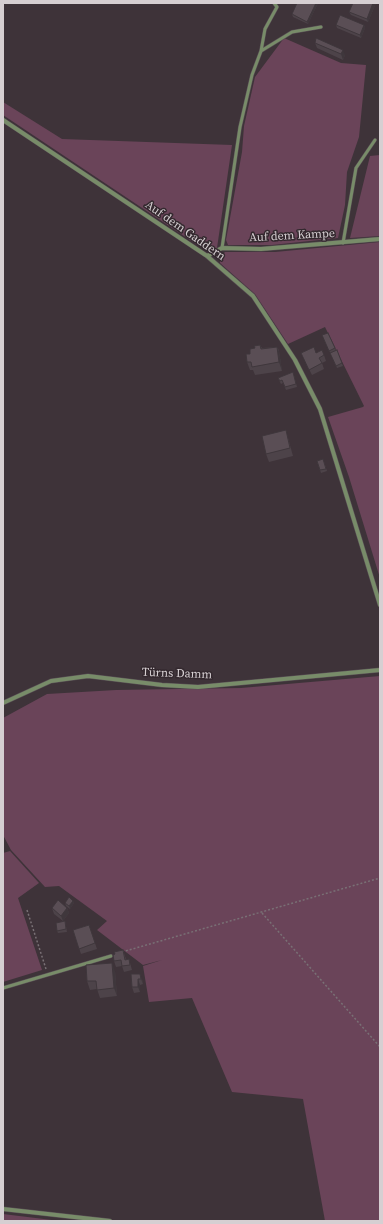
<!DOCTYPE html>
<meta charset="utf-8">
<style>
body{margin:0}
#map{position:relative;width:383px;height:1224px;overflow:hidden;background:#3e3339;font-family:"Source Serif 4",serif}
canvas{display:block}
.frame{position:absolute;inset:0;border:4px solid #d6cfd2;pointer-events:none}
</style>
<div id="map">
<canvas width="383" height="1224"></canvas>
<div class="frame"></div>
</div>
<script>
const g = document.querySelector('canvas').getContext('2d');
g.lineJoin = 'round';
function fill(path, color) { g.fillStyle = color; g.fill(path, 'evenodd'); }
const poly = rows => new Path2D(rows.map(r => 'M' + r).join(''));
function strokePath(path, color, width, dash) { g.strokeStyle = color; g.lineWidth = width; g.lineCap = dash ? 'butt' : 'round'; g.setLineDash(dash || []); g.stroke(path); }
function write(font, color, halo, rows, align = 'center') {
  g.font = font + ' "Source Serif 4",serif'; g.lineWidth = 3; g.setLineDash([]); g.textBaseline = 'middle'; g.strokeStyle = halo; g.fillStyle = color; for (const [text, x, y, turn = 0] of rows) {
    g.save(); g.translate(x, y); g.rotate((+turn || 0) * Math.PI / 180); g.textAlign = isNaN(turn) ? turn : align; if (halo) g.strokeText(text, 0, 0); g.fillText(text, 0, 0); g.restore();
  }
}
fill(poly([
 [284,38,341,63,366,65,359,137,347,172,345,205,338,238,272,245,228,245,226,240,242,152,244,126,255,77],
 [3,102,62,139,232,145,217,248,199,246,3,115],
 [380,155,380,236,350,238,370,156],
 [380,242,380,578,349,477,328,417,363,407,364,406,325,327,288,344,255,294,220,263,220,257,225,252,275,252],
 [380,676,380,1221,325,1221,303,1099,232,1092,192,998,149,1002,143,966,162,960,143,965,97,930,107,921,59,886,45,887,11,850,3,835,3,718,47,694,116,690,241,688],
 [10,851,39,883,18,898,42,970,3,982,3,853],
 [3,1214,60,1221,61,1221,3,1221]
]), '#6a4459');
const lane = poly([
 [261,51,265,29,277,7,274,3],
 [343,243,356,168,375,140],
 [222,248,240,127,252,75,261,51,292,32,321,27],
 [3,988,111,956]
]);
const street = poly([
 [3,120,207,256,253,296,295,360,320,409,380,605],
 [207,256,222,248,261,249,380,239],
 [3,703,51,681,88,676,162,685,198,687,380,670],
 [3,1209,110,1221]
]);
strokePath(lane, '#594f55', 4);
strokePath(street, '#594f55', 5);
strokePath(poly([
 [27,910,46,969],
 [262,913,380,1047],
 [122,952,380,878]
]), '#797075', 1.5, [2, 2]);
strokePath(lane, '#788c69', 3);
strokePath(street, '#788c69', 4);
fill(poly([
 [318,3,308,24,293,17,292,14],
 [353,3,376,3,368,22,351,15,349,12],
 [336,25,364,25,365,28,361,38,337,28],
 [315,43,345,55,343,60,317,48],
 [322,335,335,348,343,366,337,368],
 [260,345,262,348,277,347,277,348,278,348,279,351,282,371,255,375,253,370,250,370,247,362,250,354,255,348],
 [301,353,316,353,324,355,326,361,322,363,324,369,312,375],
 [293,372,297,387,286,390,283,383,281,384,278,378],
 [288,438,293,456,269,462,266,454],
 [323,459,327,471,321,473,317,461],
 [73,901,74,903,70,909,66,906,65,903],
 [52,908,67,908,69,913,63,921,65,921,67,932,58,933,57,931,63,921,54,914],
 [89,925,97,949,81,954,73,930],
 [123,950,126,959,129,959,132,970,124,972,122,966,116,967,114,961,115,954],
 [115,971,117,996,100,998,97,989,90,990,87,981],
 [131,974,142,979,143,984,140,985,140,992,134,993,132,987]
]), '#4d4349');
fill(poly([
 [316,3,318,3,308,24,307,22],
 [373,3,376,3,368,22,367,19],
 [364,25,365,28,361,38,360,35],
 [343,50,345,55,343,60,341,54],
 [277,347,279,352,278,348,279,351,282,371,279,362],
 [73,901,74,903,70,909,69,906],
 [67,908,69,913,63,921,61,916],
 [112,963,115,971,117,996,114,988],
 [140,974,142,979,143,984,141,979],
 [138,979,140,985,140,992,138,987]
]), '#3f373c');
const building = poly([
 [297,3,316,3,307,22,292,14,297,3],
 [353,3,373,3,367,19,349,12,353,3],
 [340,15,364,25,360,35,336,25,340,15],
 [316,38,343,50,341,54,315,43,316,38],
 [328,333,335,348,329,351,322,335,328,333],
 [260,345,261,349,277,347,279,362,252,367,251,362,247,362,246,354,250,354,250,349,255,348,254,346,260,345],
 [314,347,316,353,322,350,324,355,319,358,322,363,309,370,301,353,314,347],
 [337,350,342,363,336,366,330,353,337,350],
 [293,372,296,384,285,387,282,380,280,381,278,378,293,372],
 [286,430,290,448,266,454,262,436,286,430],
 [323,459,326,469,320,470,317,461,323,459],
 [69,897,73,901,69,906,65,903,69,897],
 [58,900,67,908,61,916,52,908,58,900],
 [65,921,66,929,57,931,56,923,65,921],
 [89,925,95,943,79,949,73,930,89,925],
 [123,950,125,960,129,959,130,965,122,966,121,960,114,961,113,955,115,954,114,952,123,950],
 [112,963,114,988,97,990,96,981,87,981,86,965,112,963],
 [131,974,140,974,141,979,138,979,138,987,132,987,131,974]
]);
fill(building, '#5a4e55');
strokePath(building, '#3f373c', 1);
write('12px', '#d6cfd2', '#34292f', [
 ["Auf dem Gaddern",185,231,35],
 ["Auf dem Kampe",292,236,-3],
 ["Türns Damm",177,674,2]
]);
</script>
